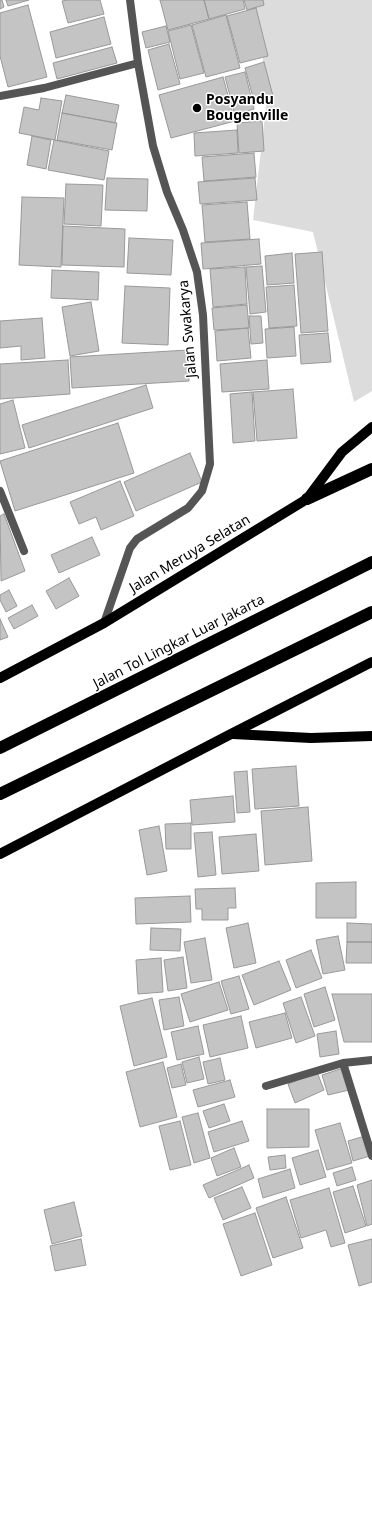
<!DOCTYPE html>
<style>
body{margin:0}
canvas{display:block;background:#fff}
</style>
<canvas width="372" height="1539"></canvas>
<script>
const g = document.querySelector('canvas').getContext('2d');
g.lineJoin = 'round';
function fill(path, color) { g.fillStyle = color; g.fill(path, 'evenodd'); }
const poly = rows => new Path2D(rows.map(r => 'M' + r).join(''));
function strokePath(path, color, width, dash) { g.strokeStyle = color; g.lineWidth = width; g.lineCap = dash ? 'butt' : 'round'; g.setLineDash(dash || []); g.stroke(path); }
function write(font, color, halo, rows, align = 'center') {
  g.font = font + ' "Noto Sans",sans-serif'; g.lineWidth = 3; g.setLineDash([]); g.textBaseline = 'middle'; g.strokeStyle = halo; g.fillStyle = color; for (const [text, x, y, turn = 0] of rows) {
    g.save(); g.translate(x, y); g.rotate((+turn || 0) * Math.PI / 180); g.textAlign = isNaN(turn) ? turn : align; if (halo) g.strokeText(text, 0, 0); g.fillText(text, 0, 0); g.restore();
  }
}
fill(poly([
 [252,0,372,0,372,391,354,402,313,232,253,220,268,89]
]), '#dcdcdc');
const building = poly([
 [0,0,2,0,4,7,0,9,0,0],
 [6,0,29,0,8,6,6,0],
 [67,0,100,0,104,14,68,23,62,1,67,0],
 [160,0,204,0,209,19,168,30,160,0],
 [204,0,243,0,245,9,209,19,204,0],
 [244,0,263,0,264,5,247,10,244,0],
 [28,5,47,77,8,87,0,56,0,13,28,5],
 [256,8,268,56,240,63,227,16,256,8],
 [226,15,240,68,206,77,192,25,226,15],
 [104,17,111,44,56,58,50,32,104,17],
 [191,25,204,73,180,79,168,31,191,25],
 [166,26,170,42,146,48,142,32,166,26],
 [169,44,180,84,158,90,148,50,169,44],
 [112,47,117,63,57,79,53,63,112,47],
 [264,62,273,96,254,101,245,68,264,62],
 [245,72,254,109,235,115,225,77,245,72],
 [223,77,235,121,171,138,159,95,223,77],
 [66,95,119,105,115,123,62,113,66,95],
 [41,98,62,101,55,140,19,133,24,107,39,110,41,98],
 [62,113,117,123,112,150,57,140,62,113],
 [262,121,264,151,239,153,237,123,262,121],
 [237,130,238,153,195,156,194,133,237,130],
 [32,136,51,140,46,169,27,165,32,136],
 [54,140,109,151,104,180,48,170,54,140],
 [254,153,256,177,204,181,202,157,254,153],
 [107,178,148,179,147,211,105,210,107,178],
 [255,178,257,200,200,204,198,182,255,178],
 [66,184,103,185,101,226,64,224,66,184],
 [22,197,64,198,61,267,19,265,22,197],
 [247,202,250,239,205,242,202,205,247,202],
 [63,226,125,229,124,267,62,265,63,226],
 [129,238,173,240,171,275,127,273,129,238],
 [259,239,261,264,203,269,201,243,259,239],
 [322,252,328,331,301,333,295,254,322,252],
 [292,253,294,283,267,285,265,256,292,253],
 [262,266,266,312,250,314,246,267,262,266],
 [245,267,247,304,213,307,210,269,245,267],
 [52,270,99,272,98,300,51,298,52,270],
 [294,285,297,326,269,328,266,287,294,285],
 [125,286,170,288,168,345,122,343,125,286],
 [91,302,99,351,70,356,62,307,91,302],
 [247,305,249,328,214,330,212,308,247,305],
 [249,316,261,316,263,343,251,344,249,316],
 [42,318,45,358,21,360,21,346,0,348,0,321,42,318],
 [294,327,296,356,267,358,265,329,294,327],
 [248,328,251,358,217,361,215,331,248,328],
 [328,333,331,362,301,364,299,335,328,333],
 [188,350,189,381,72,388,70,357,188,350],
 [68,360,70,394,0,399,0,364,68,360],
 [267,360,269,389,222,392,220,364,267,360],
 [146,385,153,408,29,448,22,425,146,385],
 [293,389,297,438,257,441,253,392,293,389],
 [252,392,255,441,233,443,230,394,252,392],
 [13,400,25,448,0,454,0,404,13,400],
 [118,423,134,473,15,511,0,461,118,423],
 [190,453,202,482,136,511,124,482,190,453],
 [120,481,134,516,101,530,96,517,79,524,70,502,120,481],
 [4,514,25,571,1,581,0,516,4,514],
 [92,537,100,555,59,573,51,555,92,537],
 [69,578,79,596,56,609,46,591,69,578],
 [9,590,17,606,6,612,0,600,0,595,9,590],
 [32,605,38,616,14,629,8,618,32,605],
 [0,619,8,637,0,640,0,619],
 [296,766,299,806,255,809,252,769,296,766],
 [247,771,250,812,237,813,234,772,247,771],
 [233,796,235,822,192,825,190,800,233,796],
 [308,807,312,861,265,865,261,811,308,807],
 [191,823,191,849,166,849,165,824,191,823],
 [159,826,167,871,147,875,139,830,159,826],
 [212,832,216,875,198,877,194,833,212,832],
 [256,834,259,871,222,874,219,837,256,834],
 [356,882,356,918,316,918,316,883,356,882],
 [235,888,236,908,228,908,228,920,202,920,202,909,196,909,195,889,235,888],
 [190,896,191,922,136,924,135,898,190,896],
 [248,923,256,963,234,968,226,928,248,923],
 [347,923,372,924,372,942,347,942,347,923],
 [151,928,181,929,180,951,150,950,151,928],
 [338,936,345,970,323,974,316,940,338,936],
 [205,938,212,980,191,983,184,942,205,938],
 [347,942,372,942,372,963,346,963,347,942],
 [311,950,322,978,296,988,286,960,311,950],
 [183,957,187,988,168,991,164,960,183,957],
 [161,958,163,992,138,994,136,960,161,958],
 [279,961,291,990,254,1005,242,975,279,961],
 [239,976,249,1009,231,1014,221,981,239,976],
 [219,982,228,1010,190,1022,181,994,219,982],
 [325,987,335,1020,314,1027,304,994,325,987],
 [332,994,372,994,372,1042,344,1042,332,994],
 [179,997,184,1026,164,1030,159,1000,179,997],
 [301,997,315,1036,296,1043,283,1003,301,997],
 [152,998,167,1057,134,1066,120,1006,152,998],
 [285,1013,292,1038,256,1048,249,1022,285,1013],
 [241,1016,248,1048,210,1057,203,1025,241,1016],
 [198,1026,204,1054,177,1060,171,1032,198,1026],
 [336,1031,339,1054,320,1057,317,1034,336,1031],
 [199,1057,204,1079,187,1083,182,1062,199,1057],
 [220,1058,225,1080,208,1084,203,1062,220,1058],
 [163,1062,177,1117,140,1127,126,1072,163,1062],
 [181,1064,186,1085,172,1088,167,1068,181,1064],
 [343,1068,349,1090,328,1095,322,1075,343,1068],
 [317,1072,324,1090,295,1103,288,1084,317,1072],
 [230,1080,235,1097,198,1107,193,1090,230,1080],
 [224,1104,230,1121,209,1128,203,1111,224,1104],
 [267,1109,309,1109,309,1147,267,1148,267,1109],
 [198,1113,210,1158,194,1163,182,1117,198,1113],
 [180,1121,191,1165,170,1170,159,1126,180,1121],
 [242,1121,249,1141,214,1152,208,1132,242,1121],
 [340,1123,352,1163,327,1170,315,1130,340,1123],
 [365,1136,370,1156,353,1161,348,1141,365,1136],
 [234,1148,241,1167,217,1176,211,1158,234,1148],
 [318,1150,326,1177,300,1185,292,1158,318,1150],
 [285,1155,286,1168,270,1170,268,1157,285,1155],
 [249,1165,254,1178,209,1198,203,1185,249,1165],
 [352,1167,356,1180,337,1186,333,1173,352,1167],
 [290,1169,295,1188,263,1198,258,1179,290,1169],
 [372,1180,372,1224,367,1226,357,1185,372,1180],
 [353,1186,366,1226,345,1233,333,1192,353,1186],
 [242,1187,251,1208,223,1220,214,1198,242,1187],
 [329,1188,345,1243,331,1247,326,1230,301,1238,290,1200,329,1188],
 [286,1197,303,1248,273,1258,256,1208,286,1197],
 [74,1202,82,1236,52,1244,44,1210,74,1202],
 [255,1213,272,1265,241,1276,223,1224,255,1213],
 [81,1239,86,1265,55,1271,50,1246,81,1239],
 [372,1239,372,1282,359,1286,348,1245,372,1239]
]);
fill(building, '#c4c4c4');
strokePath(building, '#999', 1);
strokePath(poly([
 [0,96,44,88,138,63],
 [0,491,24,551],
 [104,623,130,548,137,539,188,508,202,491,210,464,203,315,197,272,183,230,167,192,153,146,138,63,130,0],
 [343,1063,372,1156],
 [266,1086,343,1063,372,1060]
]), '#555', 8);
strokePath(poly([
 [0,678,104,623,307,499,342,452,372,427],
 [233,734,311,738,372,736],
 [0,854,231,734,372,662]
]), '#000', 10);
strokePath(poly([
 [307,499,372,469],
 [0,748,372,562],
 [0,794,372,612]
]), '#000', 12);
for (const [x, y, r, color] of [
 [197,108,5,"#000"]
]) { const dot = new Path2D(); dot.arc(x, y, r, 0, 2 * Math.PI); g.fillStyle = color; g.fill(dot); strokePath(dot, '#fff', 1.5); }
write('bold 14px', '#000', '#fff', [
 ["Posyandu",206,100],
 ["Bougenville",206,116]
], 'left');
write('14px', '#000', '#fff', [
 ["Jalan Swakarya",188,329,-95],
 ["Jalan Meruya Selatan",190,554,-31],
 ["Jalan Tol Lingkar Luar Jakarta",179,642,-27]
]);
</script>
